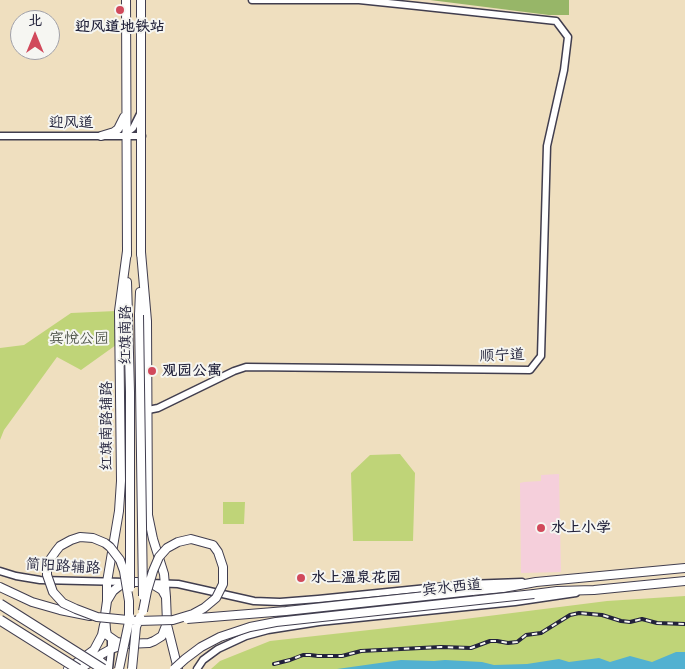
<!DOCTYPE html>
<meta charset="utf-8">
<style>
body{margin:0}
#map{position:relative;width:685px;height:669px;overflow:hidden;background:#efdfbf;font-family:"Balsamiq Sans","LXGW WenKai TC",sans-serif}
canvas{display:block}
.north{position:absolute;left:10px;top:10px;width:50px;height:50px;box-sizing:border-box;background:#f6f6f2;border:1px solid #a1a1a9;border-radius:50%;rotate:0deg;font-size:14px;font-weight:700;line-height:20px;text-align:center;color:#22223b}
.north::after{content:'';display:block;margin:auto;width:18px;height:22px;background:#d1495b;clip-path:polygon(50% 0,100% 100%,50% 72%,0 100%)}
</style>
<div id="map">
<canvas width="685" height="669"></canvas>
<div class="north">北</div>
</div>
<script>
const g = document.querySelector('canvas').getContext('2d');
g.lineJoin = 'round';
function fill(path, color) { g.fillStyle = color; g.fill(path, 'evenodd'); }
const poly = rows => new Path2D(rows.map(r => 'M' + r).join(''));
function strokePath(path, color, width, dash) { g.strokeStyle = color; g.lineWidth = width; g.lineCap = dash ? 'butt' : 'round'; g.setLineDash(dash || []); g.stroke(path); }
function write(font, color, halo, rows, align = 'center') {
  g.font = font + ' "Balsamiq Sans","LXGW WenKai TC",sans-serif'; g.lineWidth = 4; g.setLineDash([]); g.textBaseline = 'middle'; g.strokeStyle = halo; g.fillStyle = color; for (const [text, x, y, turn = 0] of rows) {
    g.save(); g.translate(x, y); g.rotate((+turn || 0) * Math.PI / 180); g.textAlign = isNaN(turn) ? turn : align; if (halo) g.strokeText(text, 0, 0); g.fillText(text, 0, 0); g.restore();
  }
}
fill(poly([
 [559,474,561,572,521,573,520,483,524,482,541,481,541,475]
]), '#f5cfdb');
fill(poly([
 [116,311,116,345,81,370,57,357,4,430,0,440,0,348,24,345,71,313],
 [400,454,415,473,413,541,353,541,351,473,370,455],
 [223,502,245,502,244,524,223,524],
 [685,596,685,669,211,669,220,661,270,641,441,622,607,601]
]), '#bfd478');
fill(poly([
 [430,0,569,0,569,15,549,15]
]), '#97b668');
fill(poly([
 [676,652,685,652,685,669,337,669,401,660,434,661,445,660,482,662,494,665,527,664,559,659,569,662,599,658,610,662,630,656,652,662]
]), '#52b1d1');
const minor = poly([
 [124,135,133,128,140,114],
 [0,136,142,136],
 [148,410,158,408,234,371,246,367,530,370,541,356,547,146,564,70,568,37,556,21,417,6,359,0,252,0],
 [0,571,16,576,40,580,125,582],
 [150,583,178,584,254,601,280,602,318,599,467,584,522,582],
 [109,669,111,649,111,638],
 [197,669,203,660,218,649,246,636,268,630,319,622,515,602,576,593]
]);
const major = poly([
 [126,0,127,255],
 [101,136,114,132,118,129,124,117],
 [141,252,147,321,148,515,153,539,164,574,166,597],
 [141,255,141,0],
 [127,282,128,315],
 [139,315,140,292],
 [125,582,149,582,162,590,166,597,167,623,162,636,154,641,149,643,126,644,117,642,107,635,106,630,105,615,107,601,113,591,118,587,125,582],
 [0,587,32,602,60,610,90,616],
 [472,591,503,588,536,582,685,568],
 [534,594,557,591,594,590,685,581],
 [107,601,107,582,119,511,121,481,119,311,127,251],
 [167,625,178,669],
 [91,663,95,661,100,661,105,665,106,669],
 [68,669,94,650,102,635,104,625],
 [80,669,102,654,111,649,126,644]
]);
strokePath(minor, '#413e4f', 9);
strokePath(major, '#413e4f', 10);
strokePath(minor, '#fff', 6);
strokePath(major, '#fff', 8);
const rail = poly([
 [274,664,290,660,303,655,310,655,318,656,342,656,361,651,441,647,471,648,490,641,497,641,508,643,517,642,526,635,541,633,570,615,579,613,602,615,621,621,630,622,642,619,657,623,685,624]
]);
strokePath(rail, '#22223b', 4);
strokePath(rail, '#f6f6f2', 2, [5.5]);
const majorBridge = poly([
 [128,315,130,392,130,588],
 [139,315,143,596],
 [129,619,129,601,124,571,120,560,110,547,105,543,93,538,80,537,71,540,60,546,56,551,49,561,47,570,47,575,53,592,63,603,76,609,97,617,138,621,173,620,193,614,204,608,216,598,223,584,223,567,218,552,213,545,191,539,178,542,167,548,159,557,153,571,147,591,143,611],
 [187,619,286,611,472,591],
 [119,669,130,617],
 [132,669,136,627,140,617],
 [174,669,185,659,201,647,220,637,250,627,276,622,534,594]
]);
const highwayBridge = poly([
 [0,604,103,669],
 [0,620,78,669]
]);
strokePath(majorBridge, '#413e4f', 10, []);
strokePath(highwayBridge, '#413e4f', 11, []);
strokePath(majorBridge, '#fff', 8);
strokePath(highwayBridge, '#fff', 9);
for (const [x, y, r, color] of [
 [120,10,5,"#d1495b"],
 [152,371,5,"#d1495b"],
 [541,528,5,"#d1495b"],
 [301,578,5,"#d1495b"]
]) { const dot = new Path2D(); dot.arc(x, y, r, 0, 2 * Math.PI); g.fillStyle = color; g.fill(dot); strokePath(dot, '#f6f6f2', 2); }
write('bold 15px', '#22223b', '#f6f6f2', [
 ["迎风道地铁站",120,27,"center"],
 ["观园公寓",162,371],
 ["水上小学",551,528],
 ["水上温泉花园",311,578]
], 'left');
write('15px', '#22223b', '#f6f6f2', [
 ["迎风道",71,123],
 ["红旗南路",126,335,-90],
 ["顺宁道",502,356,-2],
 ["红旗南路辅路",107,426,-90],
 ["简阳路辅路",63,567,3],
 ["宾水西道",452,588,-6]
]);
write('15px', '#51574d', '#f6f6f2', [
 ["宾悦公园",79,339]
]);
</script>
